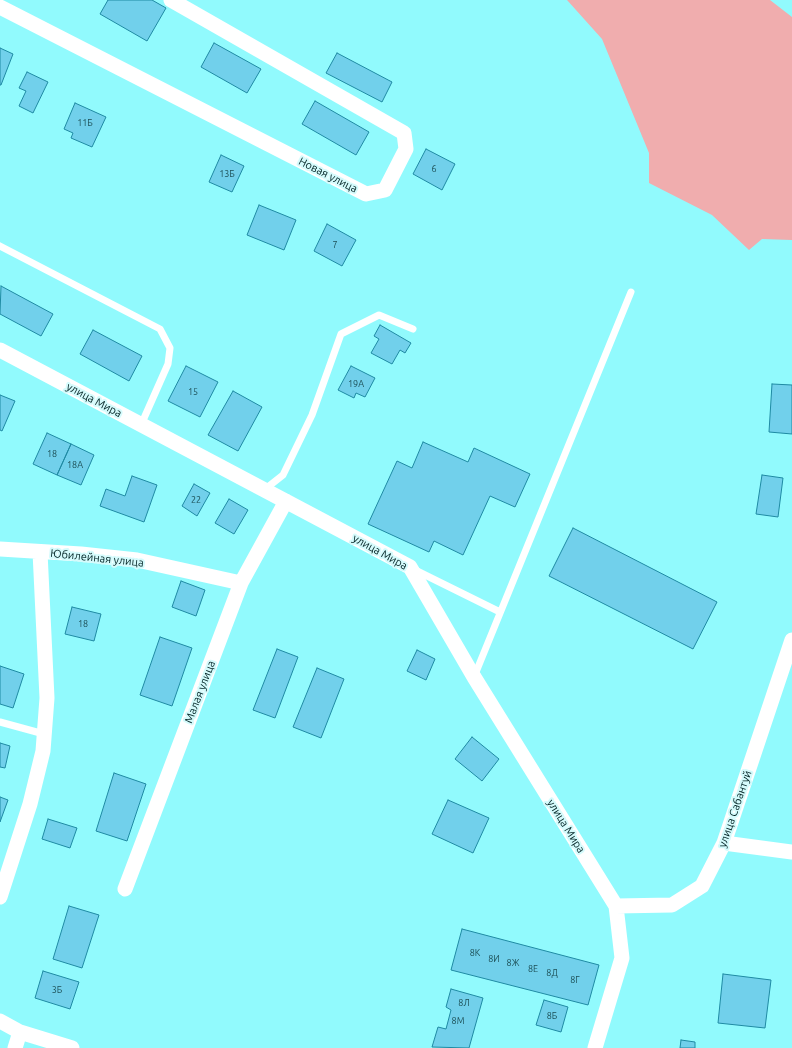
<!DOCTYPE html>
<meta charset="utf-8">
<style>
body{margin:0}
canvas{display:block;background:#91fafd}
</style>
<canvas width="792" height="1048"></canvas>
<script>
const g = document.querySelector('canvas').getContext('2d');
g.lineJoin = 'round';
function fill(path, color) { g.fillStyle = color; g.fill(path, 'evenodd'); }
const poly = rows => new Path2D(rows.map(r => 'M' + r).join(''));
function strokePath(path, color, width, dash) { g.strokeStyle = color; g.lineWidth = width; g.lineCap = dash ? 'butt' : 'round'; g.setLineDash(dash || []); g.stroke(path); }
function write(font, color, halo, rows, align = 'center') {
  g.font = font + ' Ubuntu,sans-serif'; g.lineWidth = 4; g.setLineDash([]); g.textBaseline = 'middle'; g.strokeStyle = halo; g.fillStyle = color; for (const [text, x, y, turn = 0] of rows) {
    g.save(); g.translate(x, y); g.rotate((+turn || 0) * Math.PI / 180); g.textAlign = isNaN(turn) ? turn : align; if (halo) g.strokeText(text, 0, 0); g.fillText(text, 0, 0); g.restore();
  }
}
fill(poly([
 [567,0,770,0,792,17,792,240,762,239,749,250,712,215,649,183,649,153,602,39]
]), '#f0adae');
const building = poly([
 [108,0,152,0,166,8,147,41,100,14,108,0],
 [214,43,261,69,247,93,201,67,214,43],
 [0,48,13,54,1,85,0,85,0,48],
 [337,53,392,82,382,102,326,73,337,53],
 [27,72,48,82,33,113,19,106,26,91,19,88,27,72],
 [315,101,369,132,356,155,302,124,315,101],
 [75,103,106,117,92,147,71,138,73,133,64,129,75,103],
 [426,149,455,164,442,190,413,174,426,149],
 [221,155,244,166,232,192,209,182,221,155],
 [259,205,296,220,284,250,247,235,259,205],
 [327,224,356,240,342,266,314,251,327,224],
 [1,286,53,314,41,336,0,314,1,286],
 [380,325,411,343,405,353,400,350,392,364,371,353,379,339,374,336,380,325],
 [93,330,142,356,129,381,80,354,93,330],
 [186,366,218,382,200,417,168,401,186,366],
 [351,366,375,378,365,397,356,393,354,398,338,390,351,366],
 [772,384,792,385,792,434,769,432,772,384],
 [233,391,262,407,238,451,208,435,233,391],
 [0,395,15,401,2,431,0,430,0,395],
 [47,433,71,444,57,475,33,464,47,433],
 [423,442,468,462,474,448,530,474,515,507,490,496,463,555,434,541,429,552,368,524,397,461,412,468,423,442],
 [71,444,94,455,81,485,57,475,71,444],
 [762,475,783,478,778,517,756,514,762,475],
 [132,476,157,485,144,522,100,506,106,489,125,496,132,476],
 [194,484,210,493,197,516,182,506,194,484],
 [229,499,248,510,234,534,215,523,229,499],
 [573,528,717,602,693,649,549,576,573,528],
 [181,581,205,590,196,616,172,607,181,581],
 [72,607,101,614,94,641,65,634,72,607],
 [160,637,192,648,172,706,140,695,160,637],
 [277,649,298,657,275,718,253,710,277,649],
 [417,650,435,659,426,680,407,671,417,650],
 [0,666,24,674,13,708,0,704,0,666],
 [317,668,344,679,321,738,293,727,317,668],
 [472,737,499,759,482,781,455,759,472,737],
 [0,743,10,746,5,768,0,767,0,743],
 [114,773,146,784,127,841,96,831,114,773],
 [0,797,8,800,0,822,0,797],
 [448,800,489,818,473,853,432,834,448,800],
 [48,819,77,828,70,848,42,839,48,819],
 [69,906,99,915,82,968,53,959,69,906],
 [462,929,599,965,588,1005,451,970,462,929],
 [43,971,79,982,70,1009,35,998,43,971],
 [723,974,771,980,765,1028,718,1023,723,974],
 [451,989,483,998,469,1048,432,1047,438,1027,446,1029,451,1010,446,1007,451,989],
 [544,1000,568,1007,561,1032,536,1025,544,1000],
 [681,1040,695,1042,695,1048,680,1048,681,1040]
]);
fill(building, '#71d0eb');
strokePath(building, '#1f8aa3', 1);
strokePath(poly([
 [0,246,160,329,170,348,168,364,141,425],
 [264,490,283,475,312,415,341,334,379,315,413,329],
 [415,570,500,612],
 [474,677,631,292],
 [0,722,44,734]
]), '#fff', 7);
strokePath(poly([
 [0,7,366,194,385,190,406,149,404,133,171,0],
 [0,350,410,567,474,677,616,906,622,958,595,1048],
 [0,549,81,554,137,560,241,583],
 [724,843,792,852],
 [125,889,241,583,286,501],
 [0,897,30,804,43,751,47,698,40,552],
 [616,906,672,905,702,886,724,843,792,640],
 [0,1021,20,1032,72,1048],
 [15,1048,20,1032]
]), '#fff', 15);
write('9px', '#1c4e55', null, [
 ["11Б",85,123],
 ["6",434,169],
 ["13Б",227,174],
 ["7",335,245],
 ["19А",356,384],
 ["15",193,392],
 ["18",52,454],
 ["18А",75,465],
 ["22",196,500],
 ["18",83,624],
 ["8К",475,953],
 ["8И",494,959],
 ["8Ж",513,963],
 ["8Е",533,969],
 ["8Д",552,973],
 ["8Г",575,980],
 ["3Б",57,990],
 ["8Л",464,1003],
 ["8Б",552,1016],
 ["8М",458,1021]
]);
write('11px', '#002223', '#d5fbfc', [
 ["Новая улица",328,175,27],
 ["улица Мира",94,400,28],
 ["улица Мира",380,552,29],
 ["Юбилейная улица",97,558,6],
 ["Малая улица",200,692,-69],
 ["улица Сабантуй",735,809,-71],
 ["улица Мира",566,826,58]
]);
</script>
